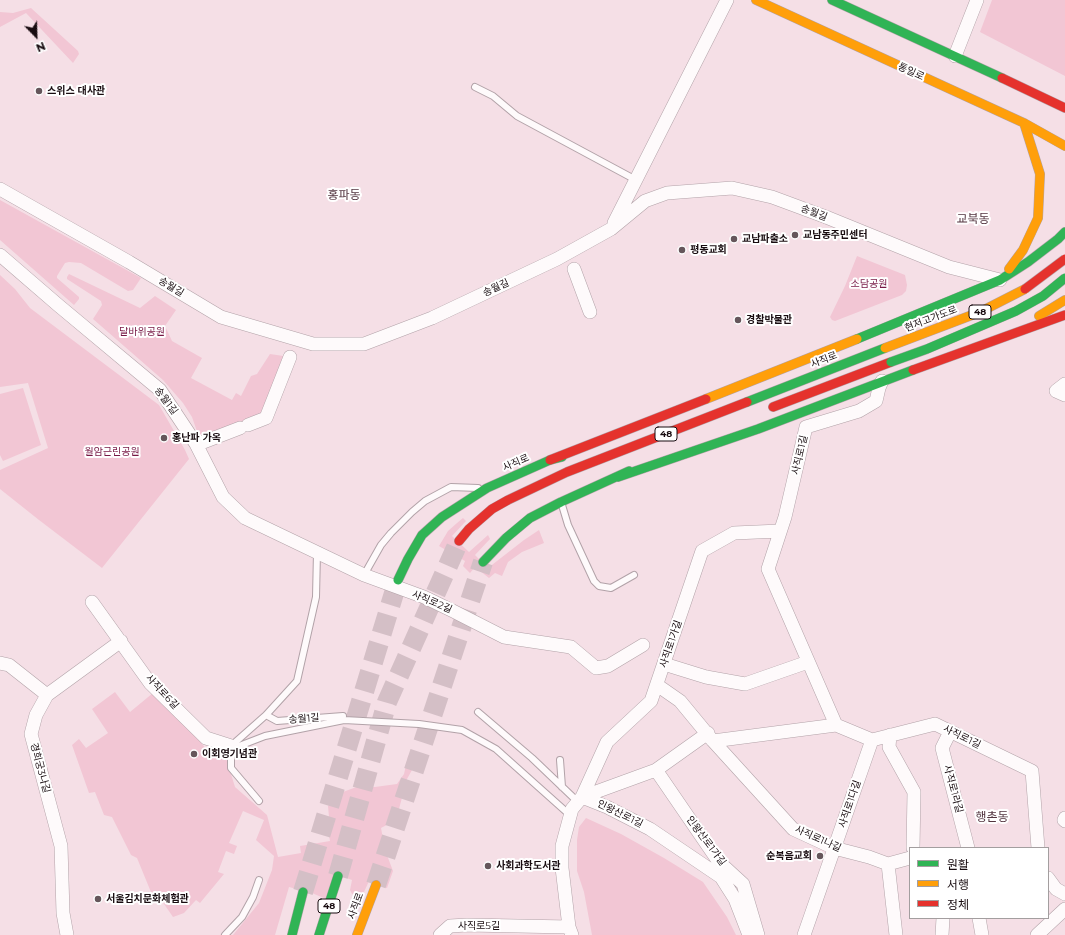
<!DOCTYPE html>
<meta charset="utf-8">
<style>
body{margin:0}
#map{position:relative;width:1065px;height:935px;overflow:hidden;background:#f5dfe6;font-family:Montserrat,"Noto Sans KR",sans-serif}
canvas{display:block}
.legend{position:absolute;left:909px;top:847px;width:140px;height:72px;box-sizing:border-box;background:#fff;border:1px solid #a39e9f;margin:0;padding:5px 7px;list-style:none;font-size:12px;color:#180c10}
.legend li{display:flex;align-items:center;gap:8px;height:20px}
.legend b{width:20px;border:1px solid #a39e9f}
.north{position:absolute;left:16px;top:16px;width:40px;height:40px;-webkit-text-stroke:3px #fff;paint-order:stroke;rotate:157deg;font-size:11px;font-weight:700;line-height:16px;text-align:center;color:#180c10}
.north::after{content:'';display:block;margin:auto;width:14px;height:18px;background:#180c10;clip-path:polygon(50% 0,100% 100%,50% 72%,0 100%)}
</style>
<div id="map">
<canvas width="1065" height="935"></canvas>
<ul class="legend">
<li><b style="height:5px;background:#30b455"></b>원활</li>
<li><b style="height:5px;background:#ff9f0a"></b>서행</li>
<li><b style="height:5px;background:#e5322d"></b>정체</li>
</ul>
<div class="north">N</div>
</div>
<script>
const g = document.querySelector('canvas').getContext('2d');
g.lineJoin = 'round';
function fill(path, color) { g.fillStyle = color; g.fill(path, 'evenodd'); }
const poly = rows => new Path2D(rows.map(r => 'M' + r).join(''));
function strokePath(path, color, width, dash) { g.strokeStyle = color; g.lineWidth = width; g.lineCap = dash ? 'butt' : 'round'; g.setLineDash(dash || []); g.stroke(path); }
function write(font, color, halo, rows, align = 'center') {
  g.font = font + ' Montserrat,"Noto Sans KR",sans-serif'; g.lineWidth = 4; g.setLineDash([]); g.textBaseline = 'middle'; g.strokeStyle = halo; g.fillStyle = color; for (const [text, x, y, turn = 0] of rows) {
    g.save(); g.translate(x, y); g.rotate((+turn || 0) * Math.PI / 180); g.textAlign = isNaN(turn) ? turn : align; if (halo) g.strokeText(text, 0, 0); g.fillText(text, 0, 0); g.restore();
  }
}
fill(poly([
 [992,0,1065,0,1065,76,980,32],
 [31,8,78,51,79,54,73,63,26,13,0,27,0,12,13,13],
 [0,200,141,278,133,290,128,291,81,263,69,262,65,263,57,276,57,278,79,297,79,299,74,305,0,240],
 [857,256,905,275,907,285,906,291,902,295,835,321,832,320,830,317,845,286],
 [69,274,140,308,155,296,176,310,165,326,172,341,202,358,191,378,232,400,236,393,241,396,251,376,257,374,270,354,290,357,266,418,245,420,201,443,192,417,183,403,163,380,93,319,102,305,101,301,67,279,67,277],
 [0,275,15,289,30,308,159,405,185,450,189,459,102,568,39,520,0,489,0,470,48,448,28,383,0,387],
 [23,388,41,445,3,461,0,455,0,394],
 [463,518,466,521,452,536,469,552,488,535,490,539,475,555,488,568,524,540,539,530,544,543,522,552,508,562,502,576,495,573,489,578,475,567,470,573,463,566,465,561,439,546,448,531,457,523],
 [115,692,130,712,153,693,201,742,207,751,226,758,235,787,267,815,278,857,301,853,300,846,330,841,326,818,329,817,328,806,333,801,335,795,359,786,375,787,397,784,404,774,408,756,413,752,418,753,417,761,407,779,396,820,381,828,385,850,393,871,387,888,369,881,364,892,356,895,352,894,350,890,352,880,335,874,326,899,312,893,289,887,275,935,233,935,259,903,272,870,274,856,256,840,264,820,243,811,229,843,237,846,234,854,226,851,218,872,224,874,200,903,196,900,184,913,173,917,162,901,153,897,137,858,131,855,112,817,104,815,95,792,89,793,72,745,79,739,86,748,108,733,92,709],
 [586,818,621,834,664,858,703,882,727,917,736,935,592,935,584,892,577,871,577,840,579,827]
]), '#f2c6d4');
strokePath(poly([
 [338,876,387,702,459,541],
 [376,885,483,562],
 [303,892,398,580]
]), '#d4bfc6', 20, [20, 10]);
const lane = poly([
 [475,87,493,96,517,116,636,180],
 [562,505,568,525,594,581,599,586,611,588,634,575],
 [364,575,381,545,391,533,412,512,425,501,451,487,478,488],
 [478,712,532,758,578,802],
 [266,715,277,721,343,716],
 [231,746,234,748,265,736,344,720,419,724,462,730,496,749,571,816],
 [560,760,562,787],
 [259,801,231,768,231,746,266,715,297,681,316,597,317,552],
 [225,935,242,917,253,897,259,880]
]);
const street = poly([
 [955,56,977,0],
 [0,189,129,262,221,317,313,344,364,344,432,318,557,259,611,229,645,201,667,193,732,188,772,197,826,217,949,267,1000,280],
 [614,223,727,0],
 [0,255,58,305,160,390,196,444,223,497,245,518,364,575,424,597,453,611,504,637,571,647,596,668,608,666,643,645],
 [574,269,590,312],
 [882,381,879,388,876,401,859,411,806,427,785,517,768,569,836,725,872,740,935,724,1032,771,1038,848],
 [1065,384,1056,391,1065,395],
 [248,425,266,418,290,357],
 [201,443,240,428],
 [92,602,150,683,206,738,231,746],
 [0,663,9,665,47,695],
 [664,664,706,677,745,684,808,662],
 [657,685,680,701,713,741,793,829,834,848,869,857,888,864,896,935],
 [950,732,942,748,968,848],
 [890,735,889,747,914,792,913,848],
 [713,741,836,725],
 [656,770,719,862,743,884,758,935],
 [582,797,607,742,651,701,702,551,734,533,780,531],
 [582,797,656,770,708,733],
 [1065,818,1064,820,1065,821],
 [888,864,910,858],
 [1048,878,1056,889,1065,894],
 [979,918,982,935],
 [67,935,63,913,61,846,31,734,36,715,47,695,121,641],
 [440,935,450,926,467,925,569,927],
 [572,935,569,927,562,868,562,846,572,809,582,797,607,807,650,829,721,877,735,899,749,935],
 [804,935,872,740],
 [942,935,943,918],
 [1037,935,1065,909]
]);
const fast = poly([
 [832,0,1002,78],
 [857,339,1000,280,1028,262,1058,239,1065,232],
 [747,402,885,348],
 [618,477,758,429,913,370],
 [483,562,506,538,530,518,561,502,629,471],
 [398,580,408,559,422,535,442,517,487,488,550,460,562,457],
 [292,935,303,892],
 [319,935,338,876]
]);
const slow = poly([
 [756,0,1024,123,1065,146],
 [1009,269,1023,250,1038,218,1040,174,1024,123],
 [1039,316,1065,300],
 [706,399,857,339],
 [357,935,376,885]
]);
const jam = poly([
 [1002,78,1065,108],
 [913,370,1065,315],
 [773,407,891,362],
 [550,460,706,399],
 [459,541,469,529,492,509,508,500,567,472,747,402]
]);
strokePath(lane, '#b2a2a8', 8);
strokePath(street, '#b2a2a8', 14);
strokePath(fast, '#b2a2a8', 10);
strokePath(slow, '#b2a2a8', 10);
strokePath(jam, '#b2a2a8', 10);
strokePath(lane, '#fefafb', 6);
strokePath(street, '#fefafb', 13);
strokePath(fast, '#30b455', 9);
strokePath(slow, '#ff9f0a', 9);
strokePath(jam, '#e5322d', 9);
const fastBridge = poly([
 [891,362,927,349,1016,311,1043,296,1065,278]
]);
const slowBridge = poly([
 [885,348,980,312,1025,289]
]);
const jamBridge = poly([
 [1025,289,1065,259]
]);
strokePath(fastBridge, '#b2a2a8', 10, []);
strokePath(slowBridge, '#b2a2a8', 10, []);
strokePath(jamBridge, '#b2a2a8', 10, []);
strokePath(fastBridge, '#30b455', 9);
strokePath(slowBridge, '#ff9f0a', 9);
strokePath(jamBridge, '#e5322d', 9);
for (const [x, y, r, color] of [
 [39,91,4,"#65565b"],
 [795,235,4,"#65565b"],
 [734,239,4,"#65565b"],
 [682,250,4,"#65565b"],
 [738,320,4,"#65565b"],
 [164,438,4,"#65565b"],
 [194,754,4,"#65565b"],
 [820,856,4,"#65565b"],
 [488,866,4,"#65565b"],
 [98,899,4,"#65565b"]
]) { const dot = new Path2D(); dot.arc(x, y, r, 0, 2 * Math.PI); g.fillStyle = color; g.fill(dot); strokePath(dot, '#fff', 1.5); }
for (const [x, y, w] of [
 [980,312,22],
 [666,434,22],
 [329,906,22]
]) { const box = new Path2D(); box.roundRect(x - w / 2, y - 7, w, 14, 3); g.fillStyle = '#fff'; g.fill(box); strokePath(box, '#180c10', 1); }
write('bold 9px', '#180c10', null, [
 ["48",980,312],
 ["48",666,434],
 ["48",329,906]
]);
write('10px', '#180c10', '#fff', [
 ["통일로",911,72,25],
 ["송월길",814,213,21],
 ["송월길",171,287,31],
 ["송월길",496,288,-25],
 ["현저고가도로",931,319,-21],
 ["사직로",824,360,-21],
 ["송월1길",166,401,53],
 ["사직로1길",800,455,-77],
 ["사직로",516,463,-24],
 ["사직로2길",432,602,23],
 ["사직로1가길",671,644,-71],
 ["사직로6길",162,692,47],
 ["송월1길",304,719,-4],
 ["사직로1길",962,737,26],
 ["경희궁3나길",40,768,75],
 ["사직로1라길",953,789,75],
 ["사직로1다길",850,804,-71],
 ["인왕산로1길",620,814,26],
 ["사직로1나길",818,839,24],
 ["인왕산로1가길",706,841,53],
 ["사직로",356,906,-70],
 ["사직로5길",479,926]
]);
write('bold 10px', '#180c10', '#fff', [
 ["스위스 대사관",47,91],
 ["교남동주민센터",803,235],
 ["교남파출소",742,239],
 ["평동교회",690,250],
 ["경찰박물관",746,320],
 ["홍난파 가옥",172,438],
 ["이회영기념관",202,754],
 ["순복음교회",812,856,"right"],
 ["사회과학도서관",496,866],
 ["서울김치문화체험관",106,899]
], 'left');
write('10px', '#761744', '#fff', [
 ["소담공원",869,284],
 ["달바위공원",142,332],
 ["월암근린공원",112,452]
]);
write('12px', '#533540', '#fff', [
 ["홍파동",344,195],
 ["교북동",973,219],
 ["행촌동",992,817]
]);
</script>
